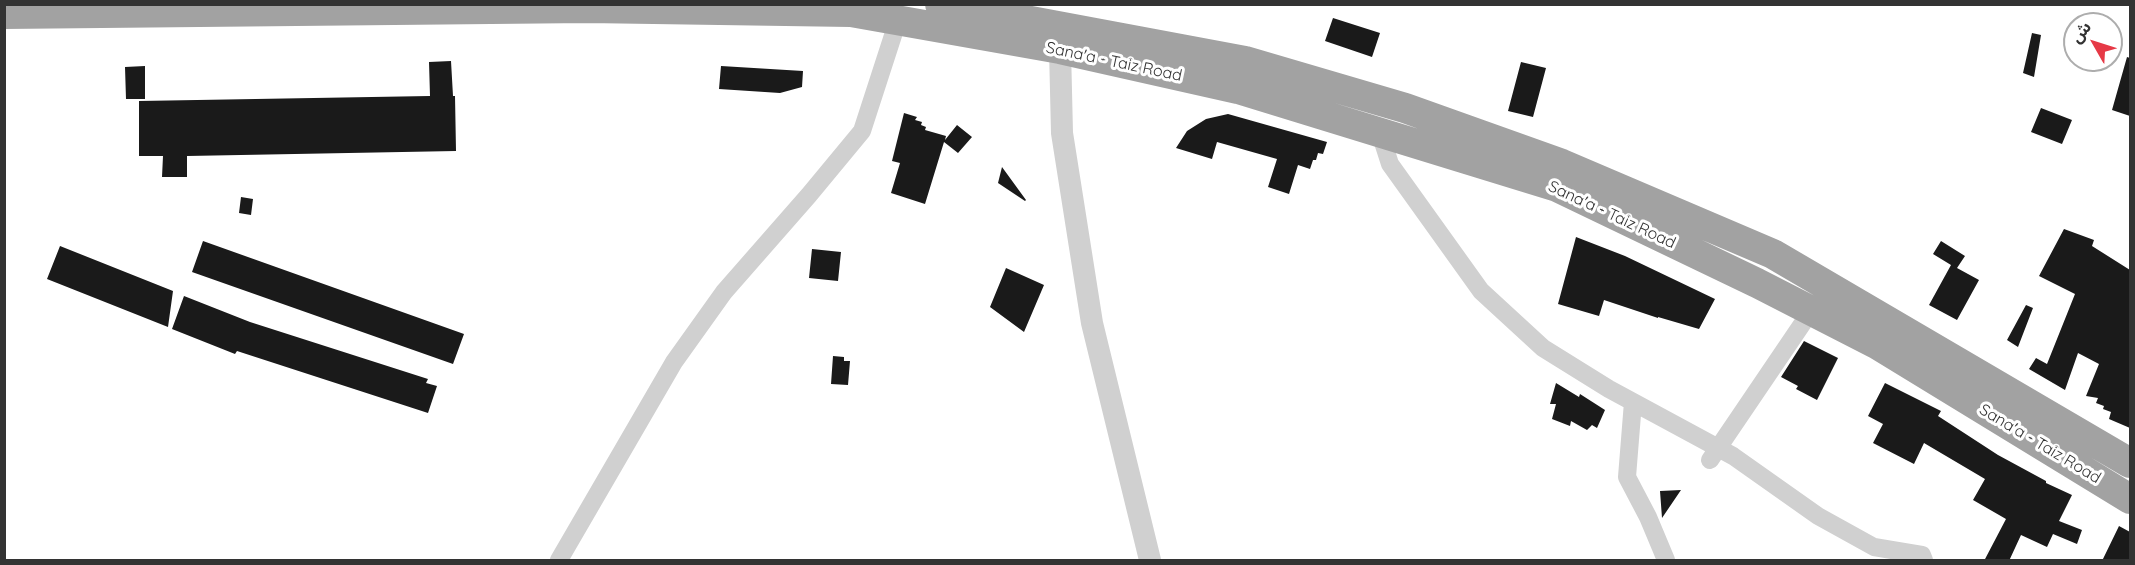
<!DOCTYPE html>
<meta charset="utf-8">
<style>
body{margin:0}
#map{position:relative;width:2135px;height:565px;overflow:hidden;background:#fff;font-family:Quicksand,"Noto Sans Arabic",sans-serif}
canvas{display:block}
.frame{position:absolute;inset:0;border:6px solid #333;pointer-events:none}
.north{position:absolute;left:2063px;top:12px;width:60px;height:60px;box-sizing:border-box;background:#fff;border:2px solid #adadad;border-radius:50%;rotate:309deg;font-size:16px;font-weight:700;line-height:24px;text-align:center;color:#333}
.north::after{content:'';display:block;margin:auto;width:21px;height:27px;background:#e63946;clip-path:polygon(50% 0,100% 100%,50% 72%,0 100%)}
</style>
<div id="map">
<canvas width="2135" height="565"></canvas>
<div class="frame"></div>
<div class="north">ش</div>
</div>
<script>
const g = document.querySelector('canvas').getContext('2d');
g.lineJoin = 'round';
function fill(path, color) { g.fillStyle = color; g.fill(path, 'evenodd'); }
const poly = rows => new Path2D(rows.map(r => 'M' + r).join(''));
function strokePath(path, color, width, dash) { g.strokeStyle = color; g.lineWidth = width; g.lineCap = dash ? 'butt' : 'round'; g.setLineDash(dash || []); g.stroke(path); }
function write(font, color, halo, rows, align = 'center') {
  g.font = font + ' Quicksand,sans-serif'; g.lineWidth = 6; g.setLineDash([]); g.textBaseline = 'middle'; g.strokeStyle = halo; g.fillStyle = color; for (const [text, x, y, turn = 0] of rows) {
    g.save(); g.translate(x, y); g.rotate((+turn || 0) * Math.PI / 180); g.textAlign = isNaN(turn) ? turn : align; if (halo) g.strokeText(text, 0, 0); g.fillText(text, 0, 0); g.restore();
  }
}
fill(poly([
 [1333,18,1380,33,1372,57,1325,41],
 [2032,33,2041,35,2034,77,2023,73],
 [2127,57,2130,58,2130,116,2112,110],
 [451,61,453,96,455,96,456,151,187,156,187,177,162,177,163,156,139,156,139,101,430,96,429,62],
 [1521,62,1546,68,1533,117,1508,111],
 [145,66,145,99,126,99,125,67],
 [721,66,803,71,802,87,780,93,719,89],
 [2041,108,2072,120,2062,144,2031,132],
 [904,113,917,117,915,120,922,122,921,125,926,127,925,130,946,136,945,140,957,125,972,137,958,153,944,142,925,204,891,193,900,163,892,161],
 [1228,114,1327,142,1323,154,1318,153,1316,160,1313,160,1310,169,1298,165,1289,194,1268,187,1277,159,1217,142,1212,159,1176,148,1187,131,1206,119],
 [1002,167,1026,200,1025,201,998,183],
 [241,197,253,199,251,215,239,213],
 [2064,229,2094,240,2092,246,2130,270,2130,428,2109,419,2111,412,2103,409,2104,406,2096,403,2098,398,2086,396,2099,364,2078,353,2065,390,2029,369,2036,358,2047,364,2075,294,2039,276],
 [1576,237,1625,256,1715,299,1699,329,1658,317,1658,318,1604,300,1599,316,1558,304],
 [203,241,464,334,453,364,192,272],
 [1941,241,1965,256,1957,268,1979,280,1957,320,1929,305,1951,265,1933,254],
 [60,246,173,291,168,327,47,279],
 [812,249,841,252,838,281,809,278],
 [1006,268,1044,285,1024,332,990,307],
 [184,296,250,322,428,379,426,383,437,386,428,413,237,351,235,354,172,329],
 [2026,305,2033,308,2018,347,2007,340],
 [1804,341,1838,358,1817,400,1796,389,1798,386,1781,377],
 [833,356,844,357,844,361,850,361,848,385,831,384],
 [1556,383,1579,397,1580,394,1605,410,1597,428,1592,425,1587,430,1571,421,1570,426,1552,419,1556,404,1550,404],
 [1885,383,1941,411,1938,416,1998,455,2046,481,2046,483,2072,495,2059,521,2082,530,2077,544,2053,534,2047,547,2021,535,2009,561,1984,561,2006,519,1973,500,1985,479,1924,443,1914,464,1873,443,1883,424,1868,416],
 [1681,490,1662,518,1660,491],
 [2119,526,2130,532,2130,561,2102,561]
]), '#1a1a1a');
strokePath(poly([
 [1380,133,1390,164,1481,291,1543,348,1609,389,1733,456,1818,516,1874,547,1922,555,1924,560],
 [1633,402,1627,477,1648,517,1666,560],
 [1710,460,1811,311],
 [559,560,674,362,724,292,809,195,862,131,898,20]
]), '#d0d0d0', 18);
strokePath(poly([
 [1060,49,1062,133,1092,323,1150,560]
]), '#d0d0d0', 22);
strokePath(poly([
 [940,4,1245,61,1405,108,1562,164,1773,254,2130,463],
 [4,14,588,8,851,12,1060,49,1238,89,1557,187,1757,283,1878,345,2130,499]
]), '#a2a2a2', 30);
write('16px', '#333', '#fff', [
 ["Sana'a - Taiz Road",1114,62,12],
 ["Sana'a - Taiz Road",1612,215,25],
 ["Sana'a - Taiz Road",2040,444,31]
]);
</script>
